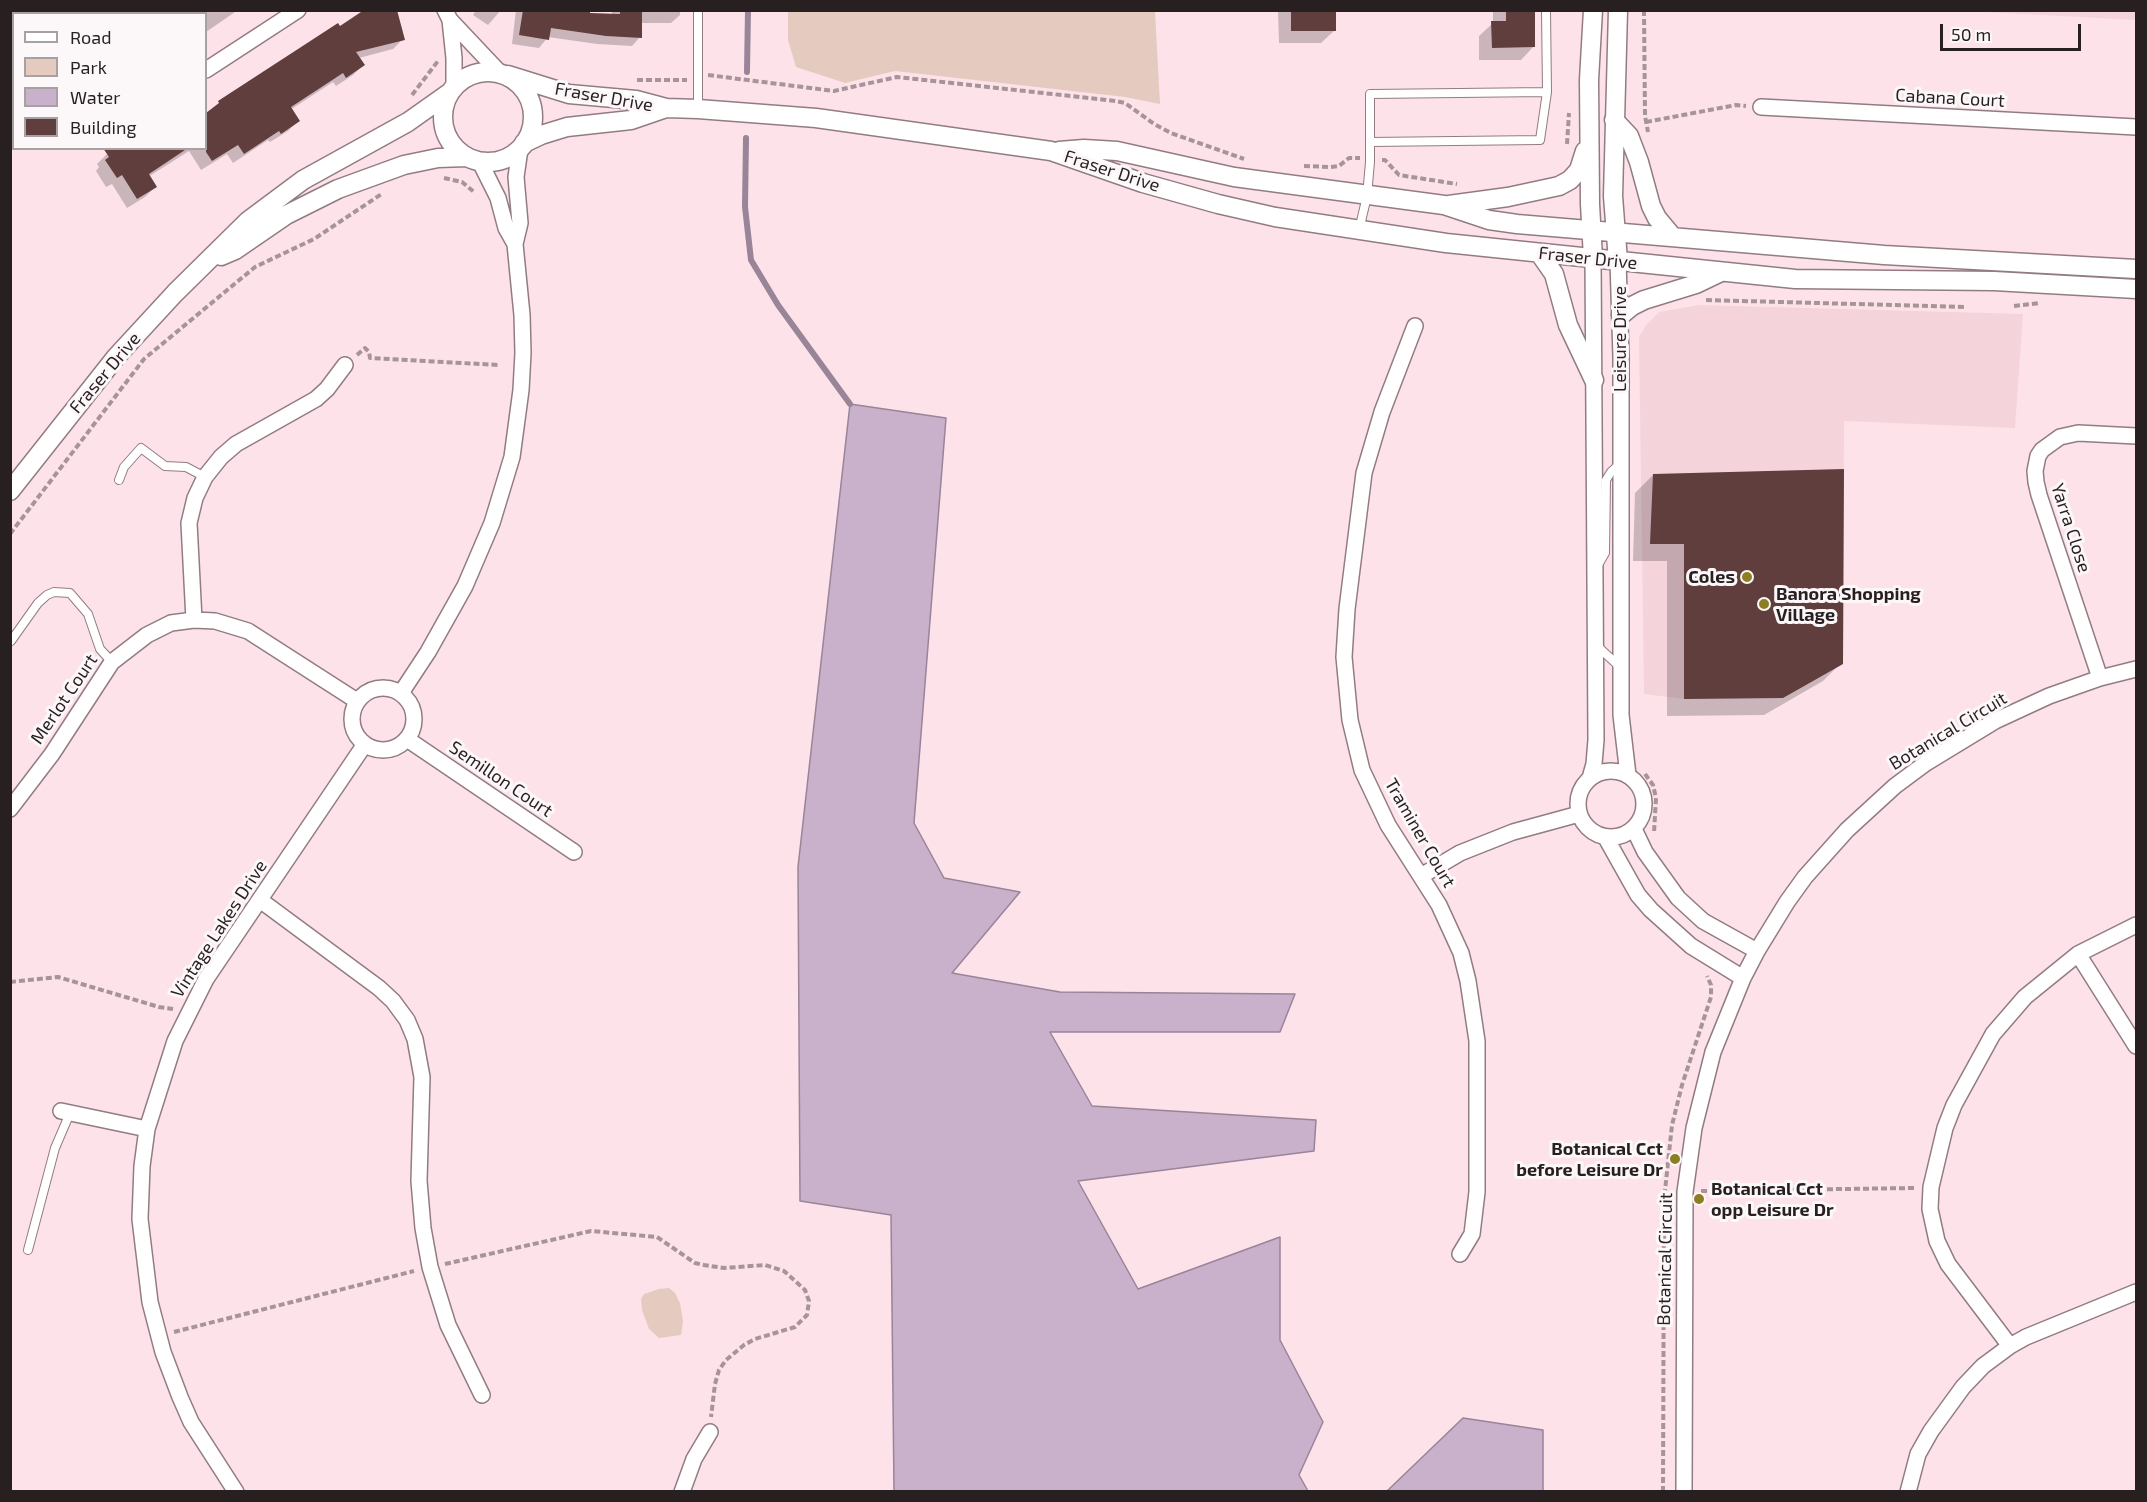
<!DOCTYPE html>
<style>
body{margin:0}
#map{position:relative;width:2147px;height:1502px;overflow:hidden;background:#fde3e9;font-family:"Exo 2",sans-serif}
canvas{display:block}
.frame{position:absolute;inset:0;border:12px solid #281f21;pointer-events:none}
.legend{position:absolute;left:12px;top:12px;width:195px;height:138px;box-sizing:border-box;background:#fcf7f8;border:2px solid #a7a1a2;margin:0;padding:8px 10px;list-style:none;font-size:18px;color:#281f21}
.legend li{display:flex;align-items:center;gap:12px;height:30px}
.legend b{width:30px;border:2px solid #a7a1a2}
.scale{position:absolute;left:1940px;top:24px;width:141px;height:27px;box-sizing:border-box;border:3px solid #281f21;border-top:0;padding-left:8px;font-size:18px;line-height:21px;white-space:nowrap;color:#281f21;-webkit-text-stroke:4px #fcf7f8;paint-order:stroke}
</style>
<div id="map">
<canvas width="2147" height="1502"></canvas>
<div class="frame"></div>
<ul class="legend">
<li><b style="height:8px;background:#fff"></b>Road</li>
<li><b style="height:16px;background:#e5cac0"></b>Park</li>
<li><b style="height:16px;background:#c9b0cb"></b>Water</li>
<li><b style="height:16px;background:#5f3e3d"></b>Building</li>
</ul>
<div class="scale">50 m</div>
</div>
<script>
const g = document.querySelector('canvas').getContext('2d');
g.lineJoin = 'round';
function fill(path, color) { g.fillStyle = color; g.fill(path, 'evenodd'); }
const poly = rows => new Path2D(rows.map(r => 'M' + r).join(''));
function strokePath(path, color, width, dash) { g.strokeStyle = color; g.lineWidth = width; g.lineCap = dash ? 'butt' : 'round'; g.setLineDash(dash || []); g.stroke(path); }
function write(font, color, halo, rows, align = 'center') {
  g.font = font + ' "Exo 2",sans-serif'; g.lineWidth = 6; g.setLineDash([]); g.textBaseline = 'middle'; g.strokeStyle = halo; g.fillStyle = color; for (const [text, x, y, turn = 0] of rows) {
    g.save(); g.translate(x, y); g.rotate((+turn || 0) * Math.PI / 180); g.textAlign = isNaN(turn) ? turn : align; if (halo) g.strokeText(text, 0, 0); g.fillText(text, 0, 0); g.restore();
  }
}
fill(poly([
 [1967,11,2136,11,2136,20],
 [1699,305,2023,314,2015,428,1844,421,1843,664,1783,698,1684,699,1644,694,1639,337,1646,325,1659,312]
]), '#f5d3db');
fill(poly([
 [788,11,1155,11,1160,104,1125,97,895,71,845,83,796,67,788,40],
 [669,1288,675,1293,680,1303,683,1321,681,1335,659,1338,649,1329,642,1310,641,1299,644,1294,659,1289]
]), '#e5cac0');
const water = poly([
 [850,404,946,418,914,823,944,878,1020,892,952,973,1060,992,1295,994,1280,1032,1050,1032,1092,1106,1316,1120,1314,1151,1078,1181,1138,1289,1280,1237,1280,1340,1323,1422,1299,1475,1308,1491,894,1491,891,1215,800,1201,798,867,850,404],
 [1463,1418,1543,1430,1543,1491,1387,1491,1463,1418]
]);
fill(water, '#c9b0cb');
strokePath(water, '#998498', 1.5);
fill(poly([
 [10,10,33,10,33,14,14,14,14,42,10,42],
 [86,10,118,10,113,14,88,14],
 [152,10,238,10,206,32,206,14,154,14],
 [361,10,396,10,403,39,393,49,359,58,363,65,353,75,336,86,333,82,290,110,298,121,288,131,270,142,268,140,233,163,227,154,201,170,189,151,148,177,155,187,145,197,127,208,112,184,106,187,96,171,99,167,97,164,107,154,116,148,206,148,206,113,337,25,339,28,362,13],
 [476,10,501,10,488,25,473,15],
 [516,10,588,10,588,14,612,15,612,10,680,10,680,15,671,23,641,23,640,37,632,46,597,44,548,37,539,48,512,44],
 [1278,10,1334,10,1335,30,1321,43,1279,43],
 [1493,10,1533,10,1534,46,1521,60,1479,60,1479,36,1493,23],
 [1653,475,1841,663,1823,681,1764,715,1667,716,1667,561,1633,561,1635,493]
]), '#0003');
strokePath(poly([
 [747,72,748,10],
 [746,138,745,207,751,260,778,305,850,404]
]), '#998498', 6);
fill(poly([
 [364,10,397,10,405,40,356,52,365,65,346,78,343,73,291,107,300,121,281,134,279,131,244,154,238,145,212,161,206,152,206,113,219,103,218,101,338,23,340,26],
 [523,10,590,10,590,13,620,14,620,10,642,10,642,38,606,36,551,28,549,40,519,35],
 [1291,10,1336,10,1336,31,1291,31],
 [1506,10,1535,10,1535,47,1492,48,1491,21,1506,21],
 [103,148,188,148,149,174,157,187,137,199,122,175,117,178,105,160,109,157],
 [1844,469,1843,664,1783,698,1684,699,1684,544,1650,544,1653,474]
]), '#5f3e3d');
const service = poly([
 [698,10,698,108],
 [1370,142,1540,140,1547,92],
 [1359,230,1367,196,1370,162,1370,94,1547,92,1546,10],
 [119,480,124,467,141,448,165,466,186,467,205,477],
 [1598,565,1605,553,1606,480,1611,472,1621,463],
 [11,641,38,603,47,595,54,592,70,593,88,614,100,649,112,662],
 [1596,645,1620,667],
 [28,1250,55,1148,70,1113]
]);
const minor = poly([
 [63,10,64,14],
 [445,10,450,20,499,72],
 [450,20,454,58,454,86],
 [206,70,298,10],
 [1761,107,2136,127],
 [480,162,498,198,506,228,515,244],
 [1618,261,1621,357,1621,715,1628,775],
 [1415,326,1382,412,1364,473,1347,609,1344,657,1350,720,1362,770,1388,825,1439,905,1461,953,1468,981,1477,1041,1477,1192,1472,1234,1460,1254],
 [194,620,189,523,195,498,205,477,221,457,236,444,316,399,327,389,345,365],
 [2100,678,2039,495,2036,482,2035,471,2038,456,2042,450,2060,437,2078,433,2136,436],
 '352 719a31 31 0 1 1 62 0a31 31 0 1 1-62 0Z',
 [401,693,428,652,465,586,492,523,512,457,521,390,523,353,522,315,515,244,520,223,516,177,520,149],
 [407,739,574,852],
 '1578 804a33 33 0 1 1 66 0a33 33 0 1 1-66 0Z',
 [1590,778,1594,764,1596,740,1593,258],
 [10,809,52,754,112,662,147,635,171,623,194,620,215,621,248,631,357,701],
 [1634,829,1645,852,1678,898,1703,921,1757,951],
 [1606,838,1638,895,1651,910,1691,946,1743,978],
 [1421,876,1460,853,1513,832,1579,814],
 [260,900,379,988,393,1001,407,1020,415,1039,422,1077,419,1181,423,1228,430,1267,448,1325,482,1395],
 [2078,954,2136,1046],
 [61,1111,147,1129],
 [2010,1346,1948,1264,1937,1241,1930,1209,1931,1187,1945,1128,1954,1105,1993,1034,2025,997,2078,954,2136,925],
 [236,1492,191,1422,180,1397,163,1352,150,1302,140,1219,142,1166,147,1129,175,1041,206,979,365,744],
 [682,1492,694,1459,710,1432],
 [1684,1492,1685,1192,1694,1128,1713,1052,1743,978,1757,951,1787,902,1805,877,1847,830,1895,786,1926,763,1995,721,2049,696,2100,678,2136,669],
 [1908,1492,1918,1454,1931,1431,1963,1387,1983,1366,2010,1346,2026,1337,2136,1292]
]);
const tertiary = poly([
 [1618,10,1613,196,1618,261],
 '443 117a45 45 0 1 1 90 0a45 45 0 1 1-90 0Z',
 [508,75,569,94,636,100,666,108,698,109,816,118,1051,151,1143,183,1218,204,1275,217,1446,243,1795,279,1994,281,2136,289],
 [1614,120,1629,136,1639,162,1651,206,1657,218,1672,236],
 [524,143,541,135,567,127,631,120,666,108],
 [1059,151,1084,149,1117,151,1234,177,1444,205,1489,220,1517,224,1884,255,2136,269],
 [1449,205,1508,197,1559,186,1570,180,1579,170,1585,151],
 [1540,254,1554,274,1568,325,1594,380],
 [221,256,235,250,286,215,338,189,404,165,438,158,467,157],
 [1593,258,1590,204,1589,80,1593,10],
 [1621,315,1632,306,1644,300,1696,284,1721,272],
 [10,491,116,357,175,293,248,221,303,180,408,122,449,93]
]);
strokePath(service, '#927c81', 10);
strokePath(minor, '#927c81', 18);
strokePath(tertiary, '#927c81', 21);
strokePath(poly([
 [1644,10,1645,116,1648,132],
 [708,75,834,91,897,77,1116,101,1125,103,1154,124,1171,133,1244,159],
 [637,80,687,80],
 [412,95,438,61],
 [1646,122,1736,105,1746,106],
 [1567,144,1569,113],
 [1382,160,1385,160,1399,175,1457,184],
 [1304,166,1330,167,1339,166,1349,158,1360,158],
 [444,178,462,182,474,192],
 [1706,300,1966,307],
 [2014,306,2040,303],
 [357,355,365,348,369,352,370,358,499,365],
 [10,534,144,359,255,267,314,239,383,193],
 [1645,774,1653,785,1656,798,1654,833],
 [10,982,58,977,159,1007,173,1009],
 [1701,1191,1915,1188],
 [445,1264,591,1231,657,1237,695,1263,704,1265,724,1268,765,1265,784,1271,805,1290,809,1301,807,1315,795,1327,755,1339,744,1345,726,1360,719,1370,715,1384,711,1417],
 [174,1332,414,1271],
 [1663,1492,1664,1200,1672,1125,1682,1085,1711,997,1711,985,1707,976]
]), '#a79499', 4, [6, 3]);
strokePath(service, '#fff', 8);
strokePath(minor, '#fff', 15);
strokePath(tertiary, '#fff', 18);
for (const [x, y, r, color] of [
 [1747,577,6,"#8d7e24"],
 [1764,604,6,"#8d7e24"],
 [1675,1159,6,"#8d7e24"],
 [1699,1199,6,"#8d7e24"]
]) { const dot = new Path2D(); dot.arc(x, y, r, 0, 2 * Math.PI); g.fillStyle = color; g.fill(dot); strokePath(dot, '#fcf7f8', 2); }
write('18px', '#281f21', '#fcf7f8', [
 ["Fraser Drive",604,97,10],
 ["Cabana Court",1950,98,3],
 ["Fraser Drive",1112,171,18],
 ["Fraser Drive",1588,258,6],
 ["Leisure Drive",1620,339,-90],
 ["Fraser Drive",105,373,-50],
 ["Yarra Close",2071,528,72],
 ["Merlot Court",64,699,-56],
 ["Botanical Circuit",1948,731,-31],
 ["Semillon Court",501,779,34],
 ["Traminer Court",1420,833,60],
 ["Vintage Lakes Drive",219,929,-57],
 ["Botanical Circuit",1665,1259,-89]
]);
write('bold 18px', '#281f21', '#fcf7f8', [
 ["Coles",1735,577],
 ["Banora Shopping",1776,594,"left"],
 ["Village",1776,615,"left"],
 ["Botanical Cct",1663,1149],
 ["before Leisure Dr",1663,1170],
 ["Botanical Cct",1711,1189,"left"],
 ["opp Leisure Dr",1711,1210,"left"]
], 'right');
</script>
